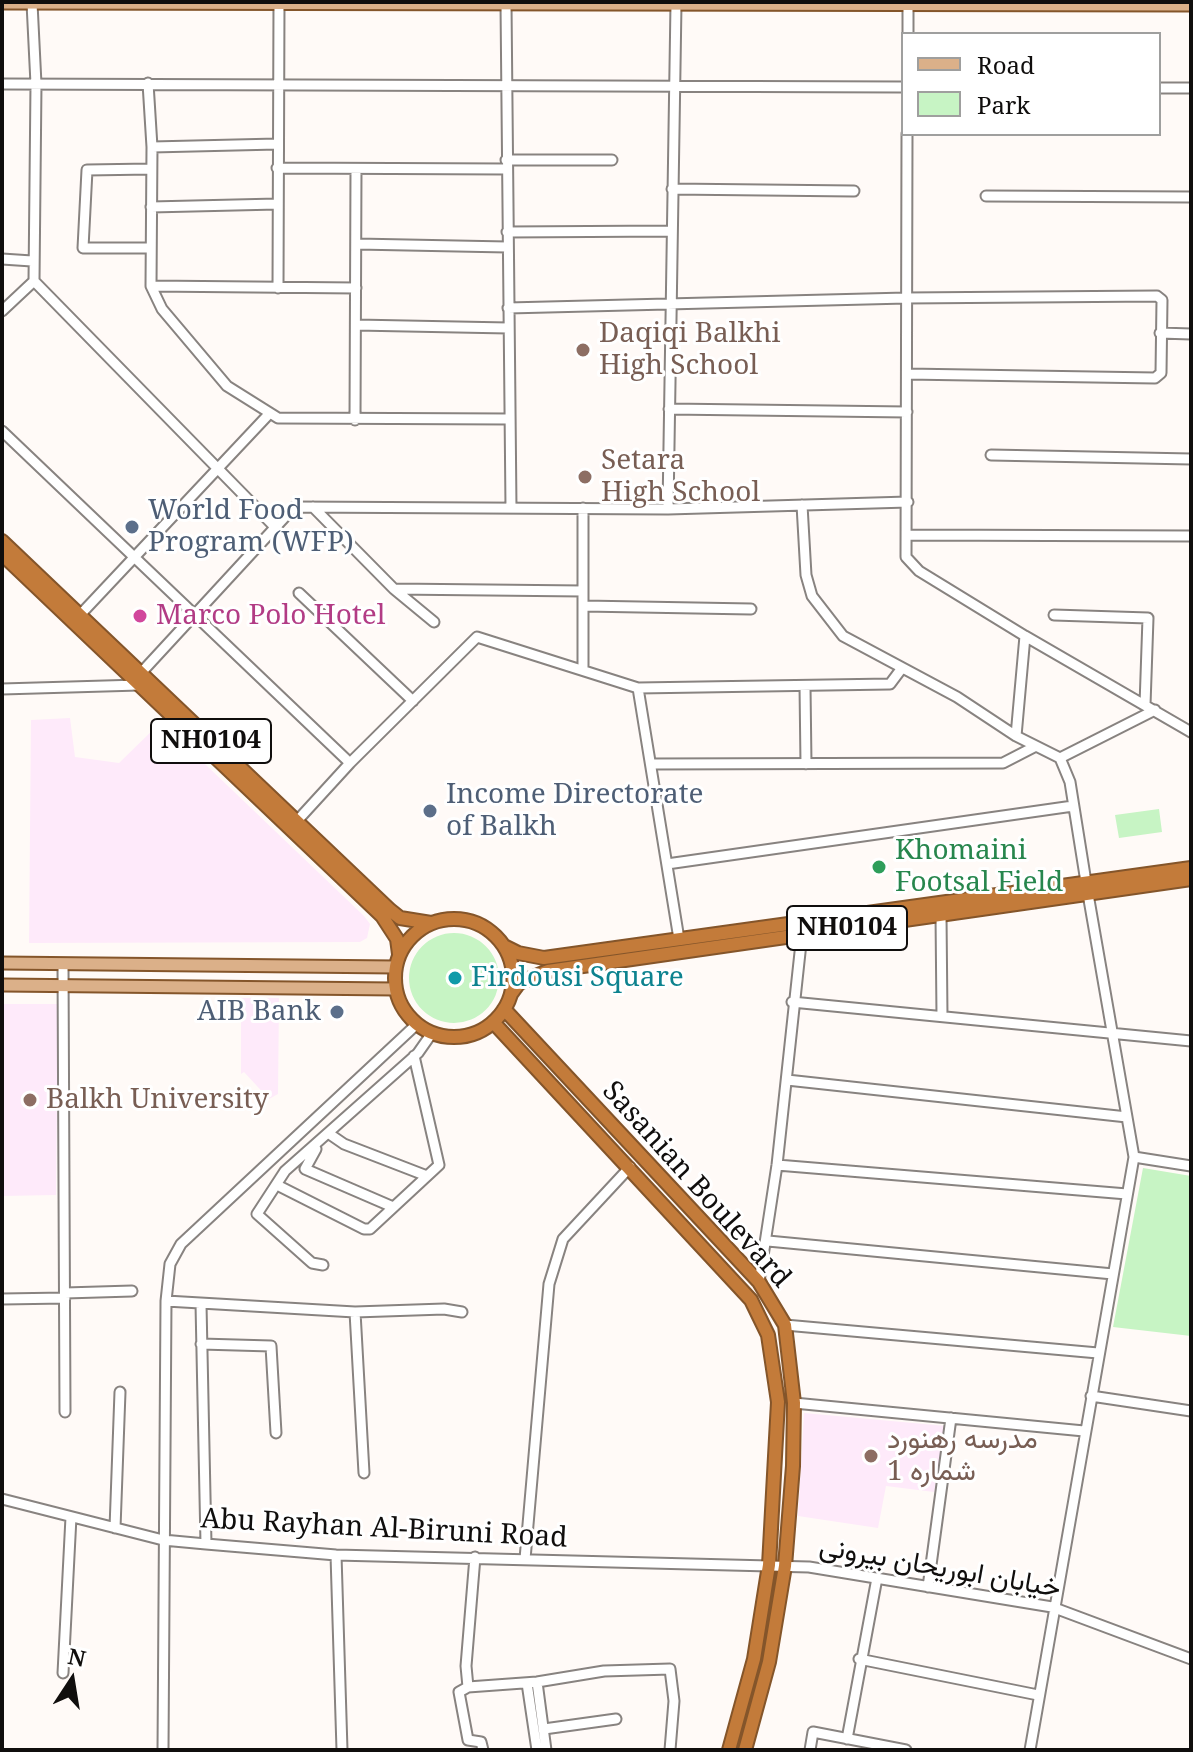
<!DOCTYPE html>
<meta charset="utf-8">
<style>
body{margin:0}
#map{position:relative;width:1193px;height:1752px;overflow:hidden;background:#fffaf7;font-family:"Noto Serif",serif}
canvas{display:block}
.frame{position:absolute;inset:0;border:4px solid #100e0d;pointer-events:none}
.legend{position:absolute;left:901px;top:32px;width:260px;height:104px;box-sizing:border-box;background:#fff;border:2px solid #9f9f9e;margin:0;padding:10px 14px;list-style:none;font-size:24px;color:#100e0d}
.legend li{display:flex;align-items:center;gap:16px;height:40px}
.legend b{width:40px;border:2px solid #9f9f9e}
.north{position:absolute;left:32px;top:1640px;width:80px;height:80px;-webkit-text-stroke:6px #fff;paint-order:stroke;rotate:12deg;font-size:22px;font-weight:700;line-height:32px;text-align:center;color:#100e0d}
.north::after{content:'';display:block;margin:auto;width:28px;height:36px;background:#100e0d;clip-path:polygon(50% 0,100% 100%,50% 72%,0 100%)}
</style>
<div id="map">
<canvas width="1193" height="1752"></canvas>
<div class="frame"></div>
<ul class="legend">
<li><b style="height:10px;background:#dbb089"></b>Road</li>
<li><b style="height:22px;background:#c7f4c4"></b>Park</li>
</ul>
<div class="north">N</div>
</div>
<script>
const g = document.querySelector('canvas').getContext('2d');
g.lineJoin = 'round';
function fill(path, color) { g.fillStyle = color; g.fill(path, 'evenodd'); }
const poly = rows => new Path2D(rows.map(r => 'M' + r).join(''));
function strokePath(path, color, width, dash) { g.strokeStyle = color; g.lineWidth = width; g.lineCap = dash ? 'butt' : 'round'; g.setLineDash(dash || []); g.stroke(path); }
function write(font, color, halo, rows, align = 'center') {
  g.font = font + ' "Noto Serif",Vazirmatn,serif'; g.lineWidth = 6; g.setLineDash([]); g.textBaseline = 'middle'; g.strokeStyle = halo; g.fillStyle = color; for (const [text, x, y, turn = 0] of rows) {
    g.save(); g.translate(x, y); g.rotate((+turn || 0) * Math.PI / 180); g.textAlign = isNaN(turn) ? turn : align; if (halo) g.strokeText(text, 0, 0); g.fillText(text, 0, 0); g.restore();
  }
}
fill(poly([
 [70,718,75,757,119,763,161,722,364,916,370,924,367,938,360,942,29,943,31,720],
 [241,998,279,998,278,1094,269,1099,244,1072,241,1074],
 [2,1004,58,1004,56,1195,2,1196],
 [804,1413,946,1426,934,1492,886,1486,878,1528,798,1516]
]), '#feeafa');
fill(poly([
 [1159,809,1162,832,1119,838,1115,815],
 '409 978a45 45 0 1 1 90 0a45 45 0 1 1-90 0Z',
 [1143,1168,1191,1176,1191,1336,1113,1327]
]), '#c7f4c4');
const minor = poly([
 [32,3,36,84,34,281,275,527],
 [506,4,511,508],
 [908,34,908,2],
 [148,83,152,147,151,286,162,309,227,386,278,418,509,419],
 [2,84,903,87],
 [1159,88,1191,88],
 [907,134,906,557,919,571,1025,636,1191,732],
 [152,147,277,144],
 [506,160,612,160],
 [277,168,506,169],
 [150,169,87,170,83,248,150,248],
 [672,189,854,191],
 [986,196,1191,197],
 [151,207,277,204],
 [507,232,671,231],
 [357,244,507,247],
 [2,259,32,261],
 [151,286,356,288],
 [278,288,279,3],
 [508,308,906,298,1157,296,1162,300,1161,373,1155,378,907,374],
 [2,311,34,281],
 [356,325,508,328],
 [1160,333,1191,334],
 [669,409,907,412],
 [355,420,356,169],
 [2,431,350,763],
 [991,455,1191,459],
 [802,505,806,575,812,596,843,636,957,697,1016,736,1060,758,1070,782,1086,882],
 [313,507,394,589,434,622],
 [668,509,676,4],
 [908,535,1191,536],
 [394,589,583,591],
 [299,593,413,701],
 [584,606,751,609],
 [1054,615,1148,618,1145,705],
 [79,616,269,414],
 [583,670,583,508],
 [140,674,294,507,668,509,908,502],
 [805,686,806,764],
 [638,688,679,939],
 [2,689,139,685],
 [1016,736,1025,636],
 [1060,758,1155,710],
 [651,764,1003,763,1036,746],
 [296,822,350,763,477,637,638,688,890,684,902,668],
 [667,864,1073,806],
 [941,915,942,1016],
 [63,964,65,1412],
 [792,1002,1191,1041],
 [787,1080,1127,1117],
 [328,1133,344,1144,427,1176],
 [316,1149,305,1169,393,1207],
 [1134,1157,1191,1166],
 [777,1165,1127,1194],
 [277,1185,364,1229,370,1229,439,1165,414,1056],
 [768,1241,1113,1274],
 [323,1265,312,1263,257,1214,285,1171,418,1053,432,1033],
 [759,1282,777,1165,802,934],
 [65,1293,132,1291],
 [2,1299,65,1298],
 [166,1301,355,1312,364,1473],
 [201,1304,206,1544],
 [355,1312,444,1309,462,1312],
 [785,1325,1098,1353],
 [201,1344,271,1346,276,1433],
 [1091,1396,1191,1411],
 [794,1403,1084,1431],
 [2,1499,163,1540,206,1544,336,1555,809,1567,1052,1607,1191,1659],
 [115,1528,120,1392],
 [336,1555,342,1750],
 [475,1557,466,1666,468,1687,459,1692,468,1740,481,1742,483,1750],
 [525,1559,549,1284,563,1239,630,1167],
 [928,1587,951,1418],
 [859,1659,1038,1695],
 [63,1673,71,1517],
 [537,1682,546,1750],
 [527,1683,537,1750],
 [468,1687,537,1682,604,1671,670,1669,674,1701,670,1750],
 [544,1729,616,1719],
 [847,1739,877,1578],
 [163,1750,166,1301,170,1264,181,1244,417,1024],
 [810,1750,813,1732,906,1750],
 [1030,1750,1134,1157,1088,894]
]);
const major = poly([
 [2,3,1191,5],
 [2,963,395,967],
 [2,985,395,989]
]);
const highway = poly([
 [2,541,390,910,400,918,431,923],
 [2,554,382,916,397,939,399,954],
 '395 978a59 59 0 1 1 118 0a59 59 0 1 1-118 0Z',
 [504,946,518,953,544,958,1191,868],
 [511,994,519,983,548,971,1191,879],
 [504,1009,759,1282,785,1325,794,1403,793,1466,785,1566,769,1662,745,1750],
 [493,1022,751,1300,768,1335,778,1402,769,1565,754,1659,729,1750]
]);
strokePath(minor, '#888380', 13);
strokePath(major, '#84552a', 15);
strokePath(highway, '#84552a', 16);
strokePath(minor, '#fff', 9);
strokePath(major, '#dbb089', 11);
strokePath(highway, '#c37b3a', 12);
for (const [x, y, r, color] of [
 [583,350,8,"#8d6e63"],
 [585,477,8,"#8d6e63"],
 [132,527,8,"#5c6f8a"],
 [140,616,8,"#d1479c"],
 [430,811,8,"#5c6f8a"],
 [879,867,8,"#2e9e5b"],
 [455,978,8,"#0f9aa8"],
 [337,1012,8,"#5c6f8a"],
 [30,1100,8,"#8d6e63"],
 [871,1456,8,"#8d6e63"]
]) { const dot = new Path2D(); dot.arc(x, y, r, 0, 2 * Math.PI); g.fillStyle = color; g.fill(dot); strokePath(dot, '#fff', 3); }
for (const [x, y, w] of [
 [211,741,120],
 [847,928,120]
]) { const box = new Path2D(); box.roundRect(x - w / 2, y - 22, w, 44, 6); g.fillStyle = '#fff'; g.fill(box); strokePath(box, '#100e0d', 2); }
write('bold 26px', '#100e0d', null, [
 ["NH0104",211,741],
 ["NH0104",847,928]
]);
write('28px', '#785e54', '#fff', [
 ["Daqiqi Balkhi",599,334],
 ["High School",599,366],
 ["Setara",601,461],
 ["High School",601,493],
 ["Balkh University",46,1100],
 ["مدرسه رهنورد",887,1440],
 ["شماره 1",887,1472]
], 'left');
write('28px', '#4e5e75', '#fff', [
 ["World Food",148,511],
 ["Program (WFP)",148,543],
 ["Income Directorate",446,795],
 ["of Balkh",446,827],
 ["AIB Bank",321,1012,"right"]
], 'left');
write('28px', '#b23c85', '#fff', [
 ["Marco Polo Hotel",156,616]
], 'left');
write('28px', '#27864d', '#fff', [
 ["Khomaini",895,851],
 ["Footsal Field",895,883]
], 'left');
write('28px', '#0d838f', '#fff', [
 ["Firdousi Square",471,978]
], 'left');
write('28px', '#100e0d', '#fff', [
 ["Sasanian Boulevard",696,1185,48],
 ["Abu Rayhan Al-Biruni Road",384,1529,3],
 ["خیابان ابوریحان بیرونی",940,1568,10]
]);
</script>
